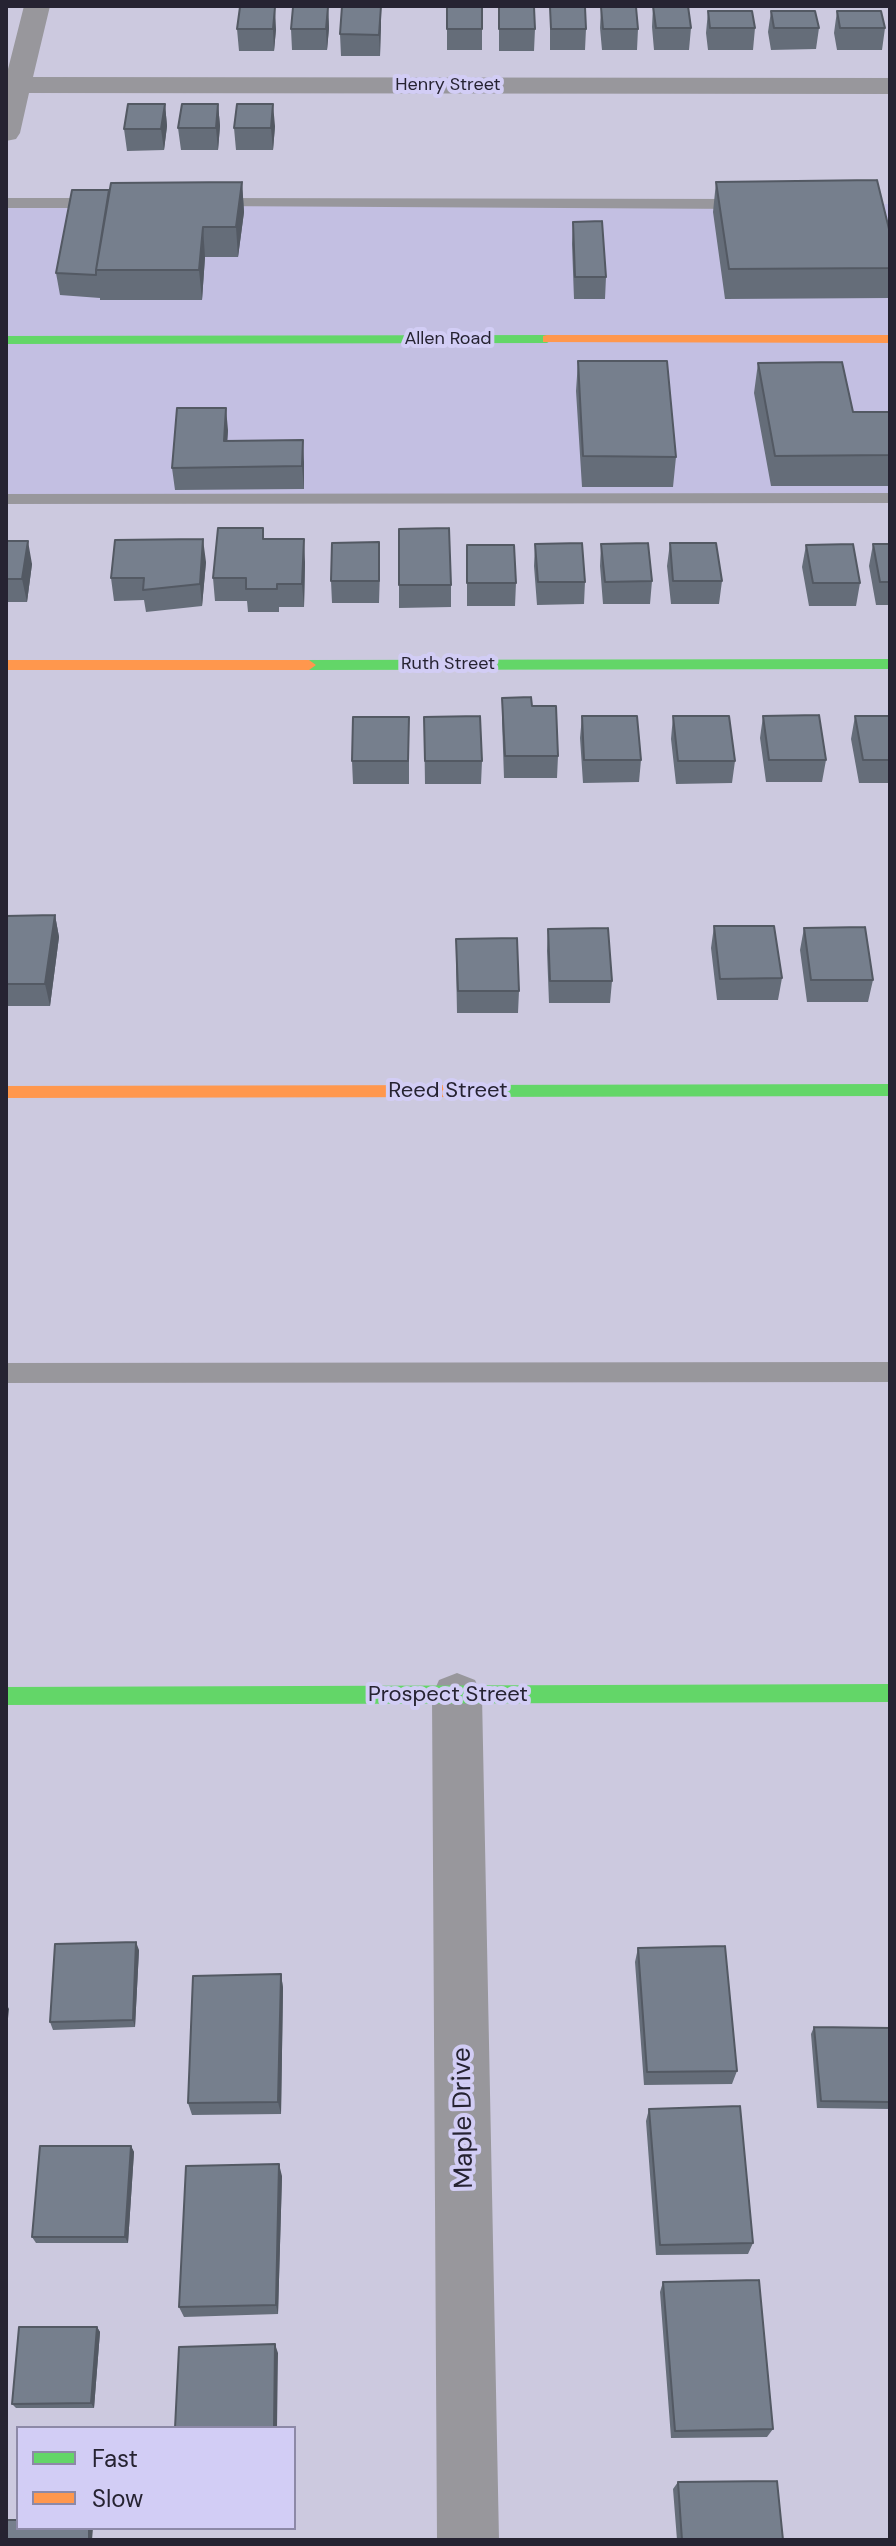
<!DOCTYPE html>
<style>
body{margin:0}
#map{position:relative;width:896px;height:2546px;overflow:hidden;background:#ccc9df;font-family:"DM Sans",sans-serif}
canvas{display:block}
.frame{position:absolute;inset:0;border:8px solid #262332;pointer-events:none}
.legend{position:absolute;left:16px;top:2426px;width:280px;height:104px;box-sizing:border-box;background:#d2cdf5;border:2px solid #8d89a7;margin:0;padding:10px 14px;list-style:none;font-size:24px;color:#262332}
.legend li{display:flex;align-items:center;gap:16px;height:40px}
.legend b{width:40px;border:2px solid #8d89a7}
</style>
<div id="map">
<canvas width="896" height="2546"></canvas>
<div class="frame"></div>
<ul class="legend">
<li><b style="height:10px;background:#63d668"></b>Fast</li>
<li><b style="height:10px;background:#ff974d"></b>Slow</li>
</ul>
</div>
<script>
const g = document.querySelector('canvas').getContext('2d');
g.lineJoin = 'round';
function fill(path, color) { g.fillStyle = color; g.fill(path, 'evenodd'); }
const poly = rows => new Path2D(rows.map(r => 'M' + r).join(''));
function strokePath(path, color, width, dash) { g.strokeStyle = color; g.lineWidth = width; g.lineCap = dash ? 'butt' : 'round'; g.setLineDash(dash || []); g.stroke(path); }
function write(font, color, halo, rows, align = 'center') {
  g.font = font + ' "DM Sans",sans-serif'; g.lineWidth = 8; g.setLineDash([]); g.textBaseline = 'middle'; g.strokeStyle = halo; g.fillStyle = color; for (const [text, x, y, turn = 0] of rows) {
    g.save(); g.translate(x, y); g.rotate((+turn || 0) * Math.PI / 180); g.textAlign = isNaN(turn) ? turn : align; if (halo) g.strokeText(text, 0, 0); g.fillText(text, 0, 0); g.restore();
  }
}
fill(poly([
 [6,203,890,204,890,498,6,499]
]), '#c3bfe2');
fill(poly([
 [6,198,100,198,108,203,100,208,6,208,6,198],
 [212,198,744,199,752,204,744,209,207,206,207,200,212,198],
 [890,493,890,503,6,504,6,494,890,493],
 [890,1362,890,1382,6,1383,6,1363,890,1362]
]), '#98979c');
fill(poly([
 [24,6,50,6,33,77,890,78,890,94,29,93,20,133,16,139,6,141,6,77,24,6],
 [457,1673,475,1680,482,1696,499,2540,437,2540,432,1696,439,1680,457,1673]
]), '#98979c');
fill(poly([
 [6,336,547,335,553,339,547,343,6,344,6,336],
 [890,659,890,669,309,670,302,665,309,660,890,659],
 [890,1084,890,1096,462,1097,454,1091,462,1085,890,1084],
 [890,1684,890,1702,6,1705,6,1687,890,1684]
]), '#63d668');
fill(poly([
 [547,335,890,335,890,343,543,342,543,336,547,335],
 [6,660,309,660,316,665,309,670,6,670,6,660],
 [462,1085,470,1091,462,1097,6,1098,6,1086,462,1085]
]), '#ff974d');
fill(poly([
 [381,6,380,56,341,56,340,34],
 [653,6,693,6,693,7,688,7,691,28,689,50,654,50,652,27],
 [790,6,821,6,821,8,791,8],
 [328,7,329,28,327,50,292,50,291,29],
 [447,7,482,29,482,50,447,50],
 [499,7,535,29,534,51,499,51],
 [550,7,586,29,585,50,550,50],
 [601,7,638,29,637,50,602,50,600,28],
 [708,11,755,28,753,50,708,50,706,33],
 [771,11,819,28,816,49,771,50,768,32],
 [837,11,885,28,882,50,837,50,834,33],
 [237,29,276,29,274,51,239,51],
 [165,104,167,126,164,150,127,151,124,129],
 [218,104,220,126,218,150,181,150,178,128],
 [275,126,273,150,236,150,234,128],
 [242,182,244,212,238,257,205,257,202,300,100,300,100,298,60,295,56,273,109,190],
 [716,182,890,233,890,298,725,299,713,212],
 [573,222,606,277,605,299,574,299,572,244],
 [578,361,676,457,673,487,582,487,576,391],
 [758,363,853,412,890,412,890,486,771,486,754,393],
 [228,430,227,441,304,462,304,489,175,490,172,468],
 [263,528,264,539,305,562,304,607,279,607,279,612,248,612,247,601,215,601,213,578],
 [399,529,451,585,451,607,399,608],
 [6,541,32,564,27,602,6,602],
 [379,542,379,603,332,603,331,581],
 [670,543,722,581,719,604,671,604,667,566],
 [535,544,585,582,584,604,537,605,534,566],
 [601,544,652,581,650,604,603,604,600,566],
 [873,544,890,544,890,605,876,605,869,566],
 [467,545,516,583,515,606,467,606],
 [806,545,860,583,856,606,809,606,802,567],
 [206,562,202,606,146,612,144,600,114,601,111,578],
 [502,698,558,756,557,778,504,778,502,720],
 [582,716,641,760,639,782,583,783,580,738],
 [673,716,735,761,732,783,676,784,671,739],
 [763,716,826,760,822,782,766,782,760,738],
 [855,716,890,716,890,783,859,783,851,739],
 [424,717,482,761,481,784,425,784],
 [409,740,409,784,353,784,352,761],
 [55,915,59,937,50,1006,6,1006,6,916],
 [714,926,782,978,778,1000,717,1000,711,948],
 [804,928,873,980,868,1002,807,1002,800,950],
 [548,929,612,981,610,1003,549,1003,547,951],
 [456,961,519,991,518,1013,457,1013],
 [638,1948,737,2071,732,2084,644,2085,635,1962],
 [139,1950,135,2027,53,2030,50,2022],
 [281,1974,283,1988,281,2114,192,2115,188,2103],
 [814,2027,890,2028,890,2109,817,2108,811,2034],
 [649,2109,753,2243,748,2254,656,2255,646,2121],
 [131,2146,134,2152,128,2243,36,2243,32,2237],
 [282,2176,278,2314,184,2317,179,2307],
 [663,2282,773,2429,767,2437,671,2438,660,2292],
 [97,2327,100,2332,94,2408,16,2408,12,2404],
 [678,2482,783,2540,677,2540,673,2489]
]), '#656d79');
fill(poly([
 [381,6,381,26,380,56,379,35],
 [275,7,276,29,274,51,273,29],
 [328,7,329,28,327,50,326,29],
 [165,104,167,126,164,150,161,129],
 [218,104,220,126,218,150,216,128],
 [273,104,275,126,273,150,271,128],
 [242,182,244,212,238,257,236,227],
 [203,227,205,257,202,300,199,270],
 [226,408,228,430,226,463,224,441],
 [303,440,304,462,304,489,302,466],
 [203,539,206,562,202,606,200,584],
 [304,539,305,562,304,607,302,584],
 [28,541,32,564,27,602,22,579],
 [379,542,380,565,379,603],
 [55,915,59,937,50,1006,45,984],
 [136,1942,139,1950,135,2027,133,2020],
 [281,1974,283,1988,281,2114,278,2102],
 [6,2003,9,2009,6,2037],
 [131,2146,134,2152,128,2243,125,2237],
 [279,2164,282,2176,278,2314,276,2305],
 [97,2327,100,2332,94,2408,91,2403],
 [275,2344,278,2353,277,2428,274,2428],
 [89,2528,93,2528,92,2540,89,2540]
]), '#535963');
const building = poly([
 [342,6,381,6,379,35,340,34,342,6],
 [653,6,688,6,691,28,656,28,653,6],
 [240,7,275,7,273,29,237,29,240,7],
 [293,7,328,7,326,29,291,29,293,7],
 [447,7,482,7,482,29,447,29,447,7],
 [499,7,534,7,535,29,499,29,499,7],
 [550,7,585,7,586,29,551,29,550,7],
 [601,7,636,7,638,29,603,29,601,7],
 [708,11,752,11,755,28,710,28,708,11],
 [771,11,815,11,819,28,774,28,771,11],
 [837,11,881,11,885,28,840,28,837,11],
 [128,104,165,104,161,129,124,129,128,104],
 [182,104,218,104,216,128,178,128,182,104],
 [237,104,273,104,271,128,234,128,237,104],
 [877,180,890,233,890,268,729,269,716,182,877,180],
 [242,182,236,227,203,227,199,270,96,270,111,183,242,182],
 [72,190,109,190,96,270,96,275,56,273,72,190],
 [602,221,606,277,575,277,573,222,602,221],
 [578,361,667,361,676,457,583,456,578,361],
 [842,362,853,412,890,412,890,455,775,456,758,363,842,362],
 [177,408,226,408,224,441,303,440,302,466,172,468,177,408],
 [218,528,263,528,263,539,304,539,302,584,277,584,277,589,246,589,246,578,213,578,218,528],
 [449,528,451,585,399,585,399,529,449,528],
 [203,539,200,584,143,590,144,578,111,578,115,540,203,539],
 [6,541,28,541,22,579,6,579,6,541],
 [379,542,379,581,331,581,332,543,379,542],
 [582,543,585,582,538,582,535,544,582,543],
 [648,543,652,581,605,582,601,544,648,543],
 [670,543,716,543,722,581,673,581,670,543],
 [853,544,860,583,813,583,806,545,853,544],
 [873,544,890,544,890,582,880,582,873,544],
 [467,545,514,545,516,583,467,583,467,545],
 [531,697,532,706,556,706,558,756,505,756,502,698,531,697],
 [819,715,826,760,769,760,763,716,819,715],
 [480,716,482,761,425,761,424,717,480,716],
 [582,716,637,716,641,760,584,760,582,716],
 [673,716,729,716,735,761,678,761,673,716],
 [855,716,890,716,890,760,863,760,855,716],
 [353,717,409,717,408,761,352,761,353,717],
 [55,915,45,984,6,984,6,916,55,915],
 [714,926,774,926,782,978,720,979,714,926],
 [865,927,873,980,811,980,804,928,865,927],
 [608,928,612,981,550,981,548,929,608,928],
 [517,938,519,991,458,991,456,939,517,938],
 [136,1942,133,2020,50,2022,55,1944,136,1942],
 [725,1946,737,2071,647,2072,638,1948,725,1946],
 [281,1974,278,2102,188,2103,193,1976,281,1974],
 [814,2027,890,2028,890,2102,821,2101,814,2027],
 [740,2106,753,2243,660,2245,649,2109,740,2106],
 [40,2146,131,2146,125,2237,32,2237,40,2146],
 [279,2164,276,2305,179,2307,186,2166,279,2164],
 [759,2280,773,2429,675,2431,663,2282,759,2280],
 [19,2327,97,2327,91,2403,12,2404,19,2327],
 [275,2344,274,2428,175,2428,179,2347,275,2344],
 [777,2481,783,2540,682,2540,678,2482,777,2481],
 [6,2520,18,2520,18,2528,89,2528,89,2540,6,2540,6,2520]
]);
fill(building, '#767f8d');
strokePath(building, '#535963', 2);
write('18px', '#262332', '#d2cdf5', [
 ["Henry Street",448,85],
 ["Allen Road",448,339],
 ["Ruth Street",448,664]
]);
write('22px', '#262332', '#d2cdf5', [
 ["Reed Street",448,1091],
 ["Prospect Street",448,1695]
]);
write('26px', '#262332', '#d2cdf5', [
 ["Maple Drive",464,2118,-91]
]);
</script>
